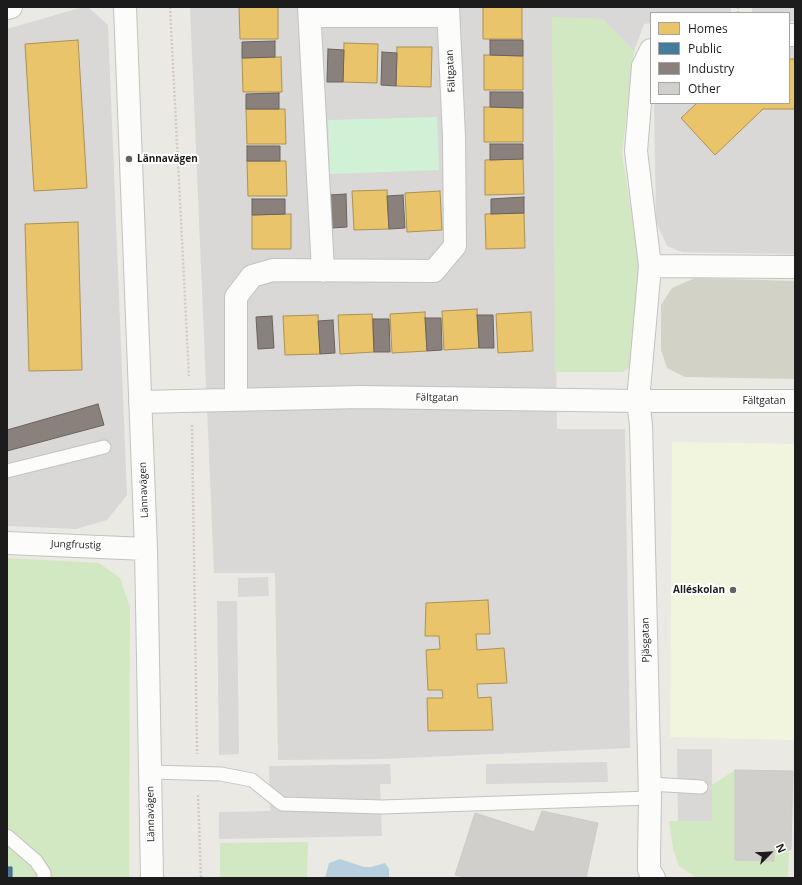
<!DOCTYPE html>
<meta charset="utf-8">
<style>
body{margin:0}
#map{position:relative;width:802px;height:885px;overflow:hidden;background:#eae9e4;font-family:"Open Sans",sans-serif}
canvas{display:block}
.frame{position:absolute;inset:0;border:8px solid #1c1c1c;pointer-events:none}
.legend{position:absolute;left:650px;top:12px;width:140px;height:92px;box-sizing:border-box;background:#fff;border:1px solid #a4a4a4;margin:0;padding:5px 7px;list-style:none;font-size:12px;color:#1c1c1c}
.legend li{display:flex;align-items:center;gap:8px;height:20px}
.legend b{width:20px;border:1px solid #a4a4a4}
.north{position:absolute;left:750px;top:833px;width:40px;height:40px;-webkit-text-stroke:3px #fff;paint-order:stroke;rotate:66deg;font-size:11px;font-weight:700;line-height:16px;text-align:center;color:#1c1c1c}
.north::after{content:'';display:block;margin:auto;width:14px;height:18px;background:#1c1c1c;clip-path:polygon(50% 0,100% 100%,50% 72%,0 100%)}
</style>
<div id="map">
<canvas width="802" height="885"></canvas>
<div class="frame"></div>
<ul class="legend">
<li><b style="height:11px;background:#e9c46a"></b>Homes</li>
<li><b style="height:11px;background:#457b9d"></b>Public</li>
<li><b style="height:11px;background:#8a817c"></b>Industry</li>
<li><b style="height:11px;background:#d1cfcb"></b>Other</li>
</ul>
<div class="north">N</div>
</div>
<script>
const g = document.querySelector('canvas').getContext('2d');
g.lineJoin = 'round';
function fill(path, color) { g.fillStyle = color; g.fill(path, 'evenodd'); }
const poly = rows => new Path2D(rows.map(r => 'M' + r).join(''));
function strokePath(path, color, width, dash) { g.strokeStyle = color; g.lineWidth = width; g.lineCap = dash ? 'butt' : 'round'; g.setLineDash(dash || []); g.stroke(path); }
function write(font, color, halo, rows, align = 'center') {
  g.font = font + ' "Open Sans",sans-serif'; g.lineWidth = 4; g.setLineDash([]); g.textBaseline = 'middle'; g.strokeStyle = halo; g.fillStyle = color; for (const [text, x, y, turn = 0] of rows) {
    g.save(); g.translate(x, y); g.rotate((+turn || 0) * Math.PI / 180); g.textAlign = isNaN(turn) ? turn : align; if (halo) g.strokeText(text, 0, 0); g.fillText(text, 0, 0); g.restore();
  }
}
fill(poly([
 [83,7,88,7,108,25,127,495,107,520,76,529,7,526,7,29],
 [190,7,731,7,731,13,651,13,651,23,644,24,634,51,602,19,552,18,557,429,625,429,630,748,383,759,278,760,275,573,214,573],
 [752,7,795,7,795,21,789,21,789,13,752,13],
 [789,44,795,44,795,254,682,252,667,246,656,221,654,103,789,103],
 [268,577,269,596,238,597,238,578],
 [217,601,237,601,239,754,219,755],
 [677,749,712,749,712,821,678,821],
 [607,762,608,782,486,784,486,764],
 [390,764,391,784,380,784,382,836,219,839,219,812,270,811,269,766]
]), '#d9d8d6');
fill(poly([
 [672,442,795,444,795,740,670,737]
]), '#f2f5de');
fill(poly([
 [695,278,795,281,795,379,685,377,667,368,661,350,661,305,672,288]
]), '#d2d3c6');
fill(poly([
 [552,17,602,19,634,51,622,154,640,268,632,366,623,372,555,372],
 [7,558,99,563,120,578,130,607,129,878,7,878],
 [735,770,735,860,774,861,774,850,789,850,788,878,697,878,679,866,673,848,669,821,712,821,712,785],
 [308,842,307,878,220,878,220,843]
]), '#d2e8c2');
fill(poly([
 [437,117,439,170,330,174,328,120]
]), '#d1f1d6');
fill(poly([
 [340,859,364,867,371,867,385,863,389,869,389,878,325,878,329,863]
]), '#b8d0de');
const homes = poly([
 [239,7,278,7,278,39,240,39,239,7],
 [483,7,522,7,522,39,483,39,483,7],
 [78,40,87,188,34,191,25,44,78,40],
 [344,43,378,44,377,83,343,82,344,43],
 [397,47,432,47,431,87,396,86,397,47],
 [484,55,523,56,523,90,484,90,484,55],
 [281,57,282,92,243,92,242,58,281,57],
 [789,59,795,59,795,109,763,109,715,155,681,118,697,103,789,103,789,59],
 [484,107,523,108,523,142,484,142,484,107],
 [246,109,285,109,286,144,247,144,246,109],
 [523,159,524,194,485,195,485,160,523,159],
 [247,161,286,161,287,196,248,196,247,161],
 [387,190,389,229,354,230,352,191,387,190],
 [440,191,442,230,407,232,405,193,440,191],
 [524,213,525,248,486,249,485,214,524,213],
 [291,214,291,249,252,249,252,215,291,214],
 [78,222,82,370,29,371,25,224,78,222],
 [477,309,479,348,444,350,442,311,477,309],
 [425,312,427,351,392,353,390,314,425,312],
 [531,312,533,351,498,353,496,314,531,312],
 [372,314,374,352,340,354,338,315,372,314],
 [318,315,320,354,285,355,283,316,318,315],
 [488,600,490,634,476,634,477,650,504,648,507,683,477,684,478,698,491,697,493,730,428,731,427,698,443,698,442,690,428,690,426,650,440,649,439,636,425,636,426,603,488,600]
]);
fill(homes, '#e9c46a');
strokePath(homes, '#ac9253', 1);
const public = poly([
 [7,867,12,867,12,878,7,878,7,867]
]);
fill(public, '#457b9d');
strokePath(public, '#395e76', 1);
const industry = poly([
 [490,40,523,40,523,56,490,55,490,40],
 [275,41,275,57,242,58,242,42,275,41],
 [328,49,344,50,343,82,327,82,328,49],
 [382,52,397,53,396,86,381,85,382,52],
 [490,92,523,92,523,108,490,107,490,92],
 [279,93,279,109,246,109,246,94,279,93],
 [490,144,523,144,523,159,490,160,490,144],
 [247,146,280,146,280,161,247,161,247,146],
 [346,194,347,227,332,228,330,195,346,194],
 [403,195,405,228,389,229,387,196,403,195],
 [524,197,524,213,491,214,491,199,524,197],
 [252,199,285,199,285,214,252,215,252,199],
 [477,315,493,315,494,348,479,348,477,315],
 [272,316,274,348,258,349,256,317,272,316],
 [425,318,441,318,442,350,427,351,425,318],
 [373,319,389,319,390,352,374,352,373,319],
 [333,320,335,353,320,354,318,321,333,320],
 [98,404,104,425,7,451,7,430,98,404]
]);
fill(industry, '#8a817c');
strokePath(industry, '#69635f', 1);
const building = poly([
 [735,770,793,771,791,850,774,850,774,861,735,860,735,770],
 [542,811,598,823,586,878,470,878,455,875,475,813,534,832,542,811]
]);
fill(building, '#d1cfcb');
strokePath(building, '#cdcbc6', 1);
const service = poly([
 [7,471,104,447],
 [150,772,221,774,252,780,282,804,382,807,650,798],
 [649,784,701,787],
 [7,836,36,861,44,873,44,878]
]);
const minor = poly([
 [125,7,146,549,152,878],
 [309,7,323,271],
 [7,8,11,7],
 [310,16,448,16],
 [789,35,795,35],
 [651,50,643,66,636,151,650,266,638,401,641,425,650,798,649,857,649,870,654,878],
 [650,266,795,267],
 [236,399,236,297,252,276,273,270,434,271,455,246,454,137,448,7],
 [140,402,361,397,638,401,795,401],
 [7,543,146,549]
]);
strokePath(service, '#c3c2c0', 15);
strokePath(minor, '#c3c2c0', 24);
strokePath(poly([
 [170,7,189,376],
 [738,7,738,13],
 [192,425,197,754],
 [198,795,201,878]
]), '#d5c9c5', 2.5, [2, 2]);
strokePath(service, '#fcfcfb', 13);
strokePath(minor, '#fcfcfb', 22);
for (const [x, y, r, color] of [
 [129,159,4,"#646462"],
 [733,590,4,"#646462"]
]) { const dot = new Path2D(); dot.arc(x, y, r, 0, 2 * Math.PI); g.fillStyle = color; g.fill(dot); strokePath(dot, '#fff', 1.5); }
write('10px', '#1c1c1c', '#fff', [
 ["Fältgatan",451,71,-93],
 ["Fältgatan",437,398,1],
 ["Fältgatan",764,401],
 ["Lännavägen",144,490,-92],
 ["Jungfrustig",76,545,2],
 ["Pjäsgatan",646,640,-91],
 ["Lännavägen",151,814,-91]
]);
write('bold 10px', '#1c1c1c', '#fff', [
 ["Lännavägen",137,159],
 ["Alléskolan",725,590,"right"]
], 'left');
</script>
